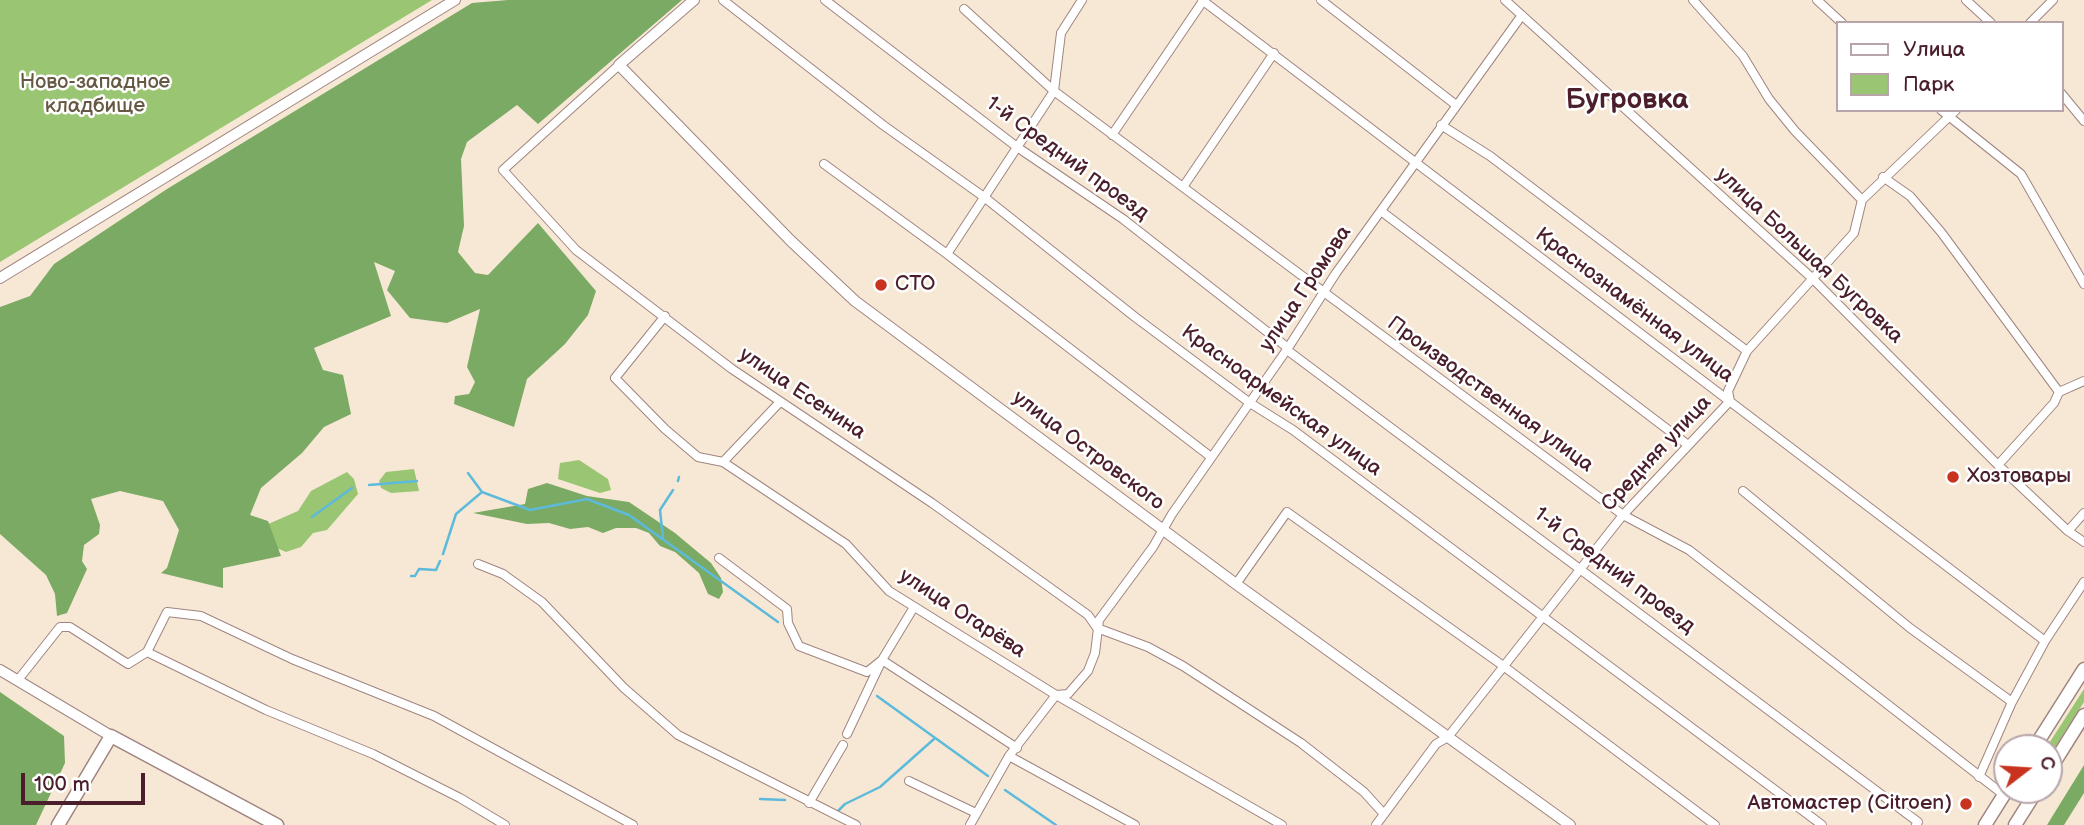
<!DOCTYPE html>
<meta charset="utf-8">
<style>
body{margin:0}
#map{position:relative;width:2084px;height:825px;overflow:hidden;background:#f7e8d5;font-family:"Balsamiq Sans",sans-serif}
canvas{display:block}
.legend{position:absolute;left:1836px;top:21px;width:228px;height:91px;box-sizing:border-box;background:#fff;border:2px solid #b7a5aa;margin:0;padding:9px 12px;list-style:none;font-size:21px;color:#4a1f2b}
.legend li{display:flex;align-items:center;gap:14px;height:35px}
.legend b{width:35px;border:2px solid #b7a5aa}
.north{position:absolute;left:1993px;top:734px;width:70px;height:70px;box-sizing:border-box;background:#fff;border:2px solid #b7a5aa;border-radius:50%;rotate:73deg;font-size:19px;font-weight:700;line-height:28px;text-align:center;color:#4a1f2b}
.north::after{content:'';display:block;margin:auto;width:24px;height:32px;background:#c8321e;clip-path:polygon(50% 0,100% 100%,50% 72%,0 100%)}
.scale{position:absolute;left:21px;top:773px;width:124px;height:32px;box-sizing:border-box;border:4px solid #4a1f2b;border-top:0;padding-left:9px;font-size:21px;line-height:24px;white-space:nowrap;color:#4a1f2b;-webkit-text-stroke:5px #fff;paint-order:stroke}
</style>
<div id="map">
<canvas width="2084" height="825"></canvas>
<ul class="legend">
<li><b style="height:9px;background:#fff"></b>Улица</li>
<li><b style="height:19px;background:#9ac572"></b>Парк</li>
</ul>
<div class="north">С</div>
<div class="scale">100 m</div>
</div>
<script>
const g = document.querySelector('canvas').getContext('2d');
g.lineJoin = 'round';
function fill(path, color) { g.fillStyle = color; g.fill(path, 'evenodd'); }
const poly = rows => new Path2D(rows.map(r => 'M' + r).join(''));
function strokePath(path, color, width, dash) { g.strokeStyle = color; g.lineWidth = width; g.lineCap = dash ? 'butt' : 'round'; g.setLineDash(dash || []); g.stroke(path); }
function write(font, color, halo, rows, align = 'center') {
  g.font = font + ' "Balsamiq Sans",sans-serif'; g.lineWidth = 5; g.setLineDash([]); g.textBaseline = 'middle'; g.strokeStyle = halo; g.fillStyle = color; for (const [text, x, y, turn = 0] of rows) {
    g.save(); g.translate(x, y); g.rotate((+turn || 0) * Math.PI / 180); g.textAlign = isNaN(turn) ? turn : align; if (halo) g.strokeText(text, 0, 0); g.fillText(text, 0, 0); g.restore();
  }
}
fill(poly([
 [0,0,432,0,0,262],
 [579,460,608,479,611,490,600,493,558,479,560,463],
 [414,469,419,491,391,493,381,488,379,481,386,472],
 [347,472,354,479,358,494,327,530,313,533,301,547,286,552,274,547,266,525,298,511,311,491],
 [2084,689,2084,702,2049,757,2049,748,2046,748]
]), '#9ac572');
fill(poly([
 [508,0,682,0,538,124,517,105,467,142,461,159,464,226,458,252,475,273,488,275,538,223,596,291,588,315,565,344,527,379,514,427,454,404,455,396,469,394,475,382,467,367,480,309,447,323,410,318,387,290,395,271,374,262,391,316,314,348,323,370,343,375,351,414,324,427,302,453,261,488,250,515,268,521,281,556,223,568,223,588,161,573,167,568,179,530,163,501,120,491,91,499,100,525,99,534,84,545,82,561,87,569,67,613,57,616,55,594,46,575,0,534,0,307,30,296,54,264,167,189,472,3],
 [547,483,587,496,629,502,675,533,711,563,721,578,723,592,719,599,708,594,699,573,675,552,660,546,649,533,636,528,616,528,603,533,588,527,570,529,549,523,527,524,473,513,525,504,528,489],
 [0,692,64,736,65,763,36,825,0,825],
 [2084,765,2084,793,2064,825,2047,825]
]), '#7baa64');
strokePath(poly([
 [468,473,482,492],
 [678,481,679,477],
 [369,485,417,481],
 [312,517,352,488],
 [663,538,660,510,673,490],
 [443,554,456,514,482,492,530,510,587,499,629,515,778,622],
 [411,576,415,576,419,569,436,570,440,561],
 [877,696,988,776],
 [1005,790,1056,825],
 [760,799,785,800],
 [837,812,845,804,880,787,934,739]
]), '#5dbadb', 2.5);
const minor = poly([
 [723,0,883,125,984,197,1135,317,1250,403,1293,430,1822,825],
 [825,0,1017,147,1123,219,1288,348],
 [1202,0,2045,641],
 [1321,0,1456,105],
 [1505,0,1813,279,1998,465,2068,531,2084,542],
 [1693,0,1743,56,1769,99,1795,131,1862,200],
 [1817,0,1842,23],
 [1966,0,1991,23],
 [964,9,1054,91,1623,515,1689,550,2004,795],
 [2030,23,2053,0],
 [619,65,503,170,576,250,732,369,932,503,1088,615,1097,628,1148,647,1183,666,1301,743,1364,792,1383,813],
 [2061,93,2084,121],
 [1941,110,2021,174,2084,284],
 [1441,125,1490,156,1747,351],
 [1112,135,1203,1],
 [824,164,947,254,1211,457],
 [1883,177,1910,196,1941,232,2059,392],
 [1183,187,1274,53],
 [1381,211,1688,445],
 [947,254,1054,91,1061,33,1082,0],
 [665,316,615,378,665,429,698,457,723,462,846,544,889,591,1056,695,1282,825],
 [1287,350,1918,822,1916,825],
 [723,462,779,403],
 [1998,465,2054,403,2059,392,2084,381],
 [1743,491,1910,628,2012,702],
 [2068,531,2084,513],
 [719,558,787,609,788,623,799,646,867,672,882,660,1017,748],
 [478,564,503,574,542,602,624,688,678,735,856,825],
 [1236,584,1287,512,1502,665,1715,825],
 [147,652,266,710,373,754,460,798,505,825],
 [18,680,60,627,70,627,128,664,147,652,167,612,201,616,292,659,434,716,633,825],
 [847,734,882,660,914,607],
 [1009,756,1135,825],
 [1979,777,2012,702,2045,641,2084,582],
 [909,781,976,813],
 [809,803,843,745],
 [970,825,1009,756,1056,695,1068,694,1088,671,1095,653,1099,620,1153,547,1172,514,1288,348,1336,273,1522,15],
 [1376,825,1436,744,1448,737,1623,515,1730,401,1728,391,1747,351,1854,233,1862,200,1956,110]
]);
const tertiary = poly([
 [694,0,619,65,791,241,855,301,1236,584,1570,825],
 [0,278,455,0],
 [0,670,111,736]
]);
const primary = poly([
 [2034,748,2084,669],
 [2049,771,2084,715],
 [58,825,111,736,277,825],
 [1985,825,2007,790],
 [2015,825,2037,790]
]);
strokePath(minor, '#a08480', 10);
strokePath(tertiary, '#a08480', 12);
strokePath(primary, '#a08480', 15);
strokePath(minor, '#fff', 8);
strokePath(tertiary, '#fff', 10);
strokePath(primary, '#fff', 12);
for (const [x, y, r, color] of [
 [881,285,7,"#c8321e"],
 [1953,477,7,"#c8321e"],
 [1966,804,7,"#c8321e"]
]) { const dot = new Path2D(); dot.arc(x, y, r, 0, 2 * Math.PI); g.fillStyle = color; g.fill(dot); strokePath(dot, '#fff', 2.5); }
write('21px', '#665944', '#fff', [
 ["Ново-западное",95,83],
 ["кладбище",95,107]
]);
write('21px', '#4a1f2b', '#fff', [
 ["1-й Средний проезд",1067,159,36],
 ["улица Большая Бугровка",1809,256,43],
 ["улица Громова",1306,289,-56],
 ["Краснознамённая улица",1634,306,37],
 ["улица Есенина",802,394,34],
 ["Производственная улица",1490,395,36],
 ["Красноармейская улица",1281,401,36],
 ["улица Островского",1088,451,37],
 ["Средняя улица",1657,454,-47],
 ["1-й Средний проезд",1614,571,37],
 ["улица Огарёва",962,614,33]
]);
write('21px', '#4a1f2b', '#fff', [
 ["СТО",895,285],
 ["Хозтовары",1967,477],
 ["Автомастер (Citroen)",1952,804,"right"]
], 'left');
write('bold 28px', '#4a1f2b', '#fff', [
 ["Бугровка",1627,101]
]);
</script>
